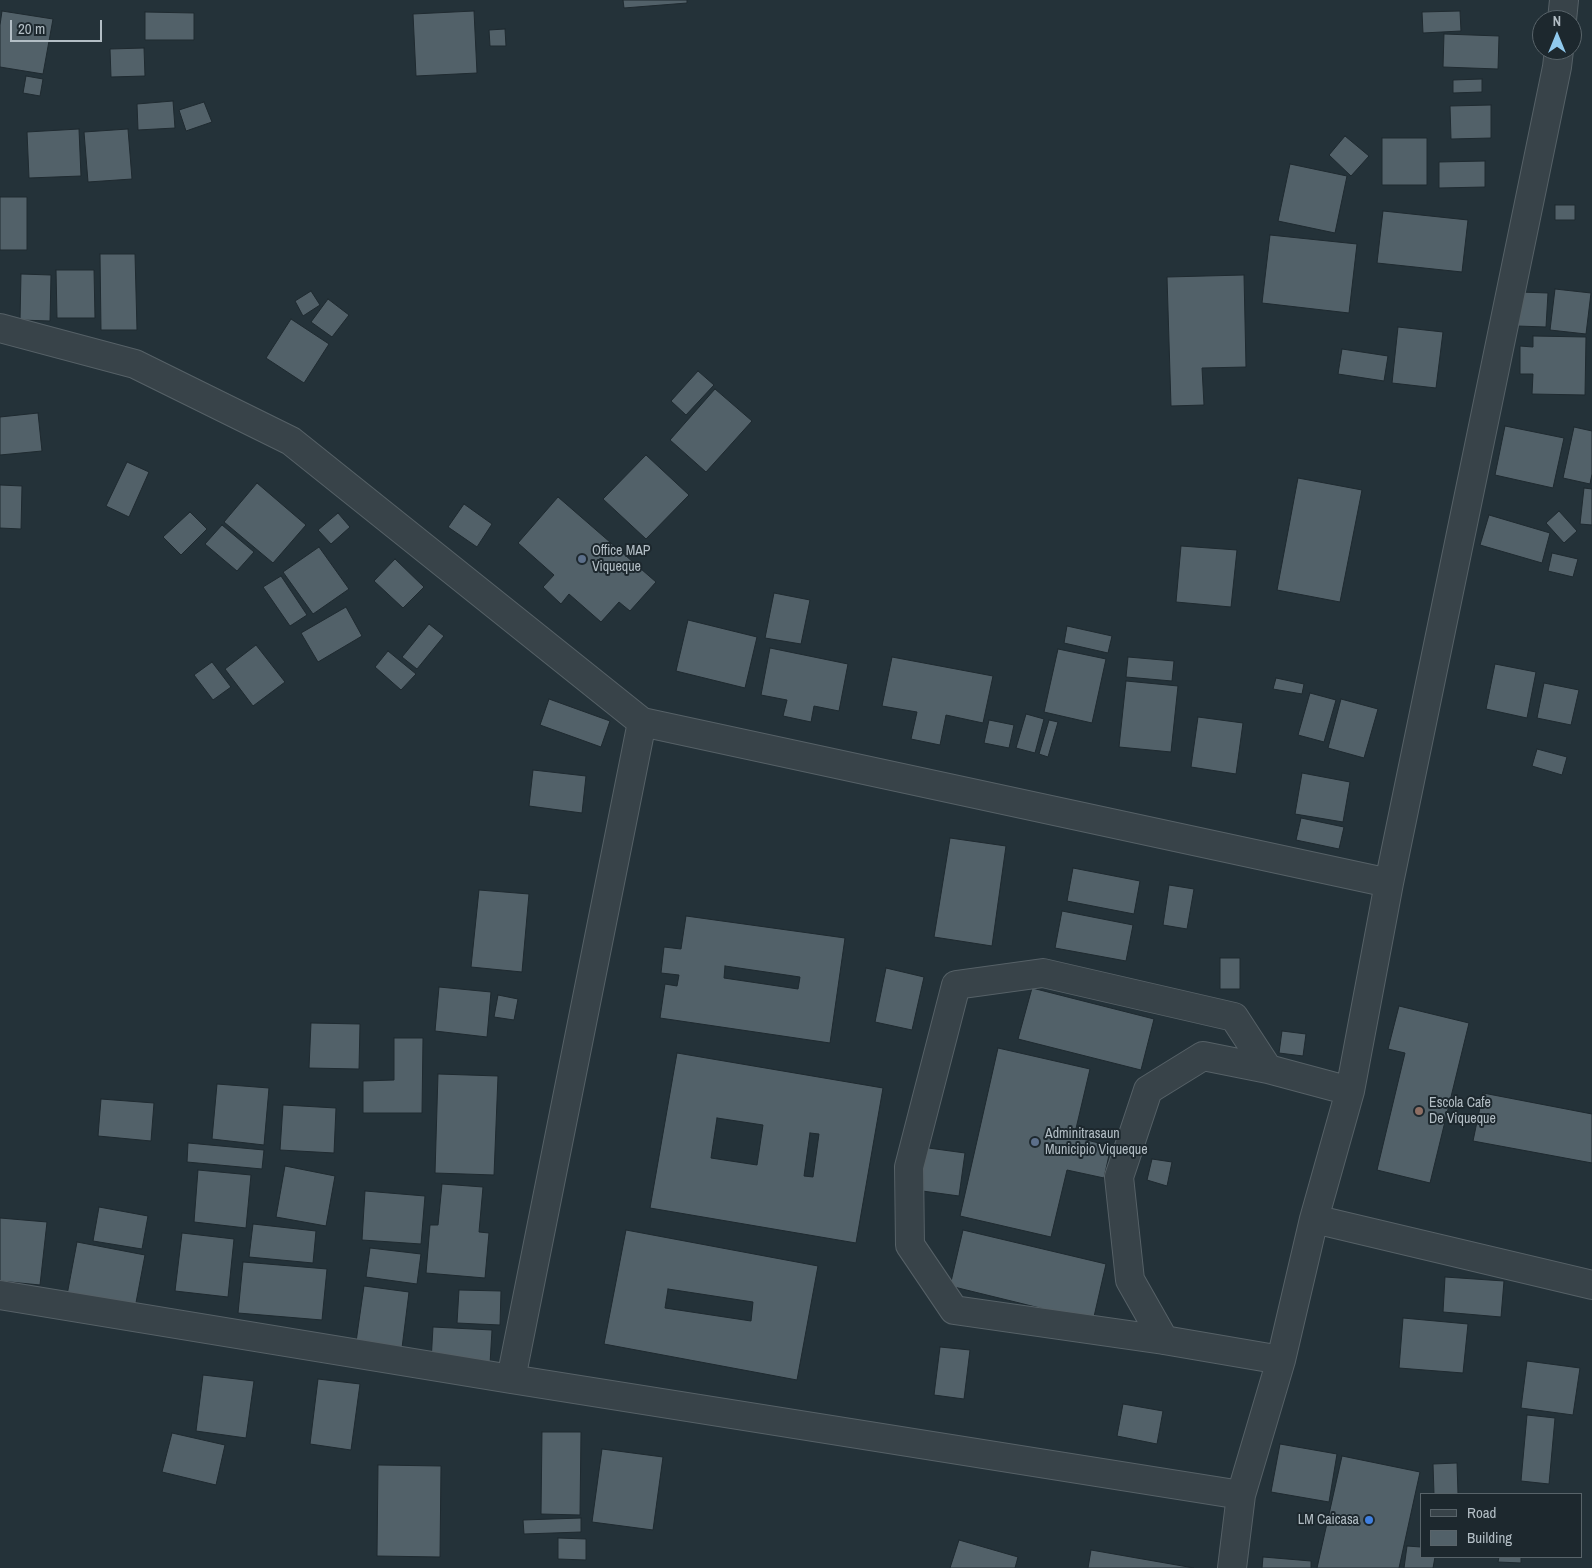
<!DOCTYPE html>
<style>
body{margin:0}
#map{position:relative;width:1592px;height:1568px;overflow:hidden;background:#243239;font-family:"Archivo Narrow",sans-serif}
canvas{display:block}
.legend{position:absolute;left:1420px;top:1493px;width:162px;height:65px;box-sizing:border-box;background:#1d282e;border:1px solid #59646a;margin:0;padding:6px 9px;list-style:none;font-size:15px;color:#b3bec5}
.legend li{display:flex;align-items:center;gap:10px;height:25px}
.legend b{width:25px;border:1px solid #59646a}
.north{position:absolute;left:1532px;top:10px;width:50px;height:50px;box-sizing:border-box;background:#1d282e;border:1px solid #59646a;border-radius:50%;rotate:0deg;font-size:14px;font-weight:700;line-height:20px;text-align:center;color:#b3bec5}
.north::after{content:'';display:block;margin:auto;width:18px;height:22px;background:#90c9ed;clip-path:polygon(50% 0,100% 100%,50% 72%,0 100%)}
.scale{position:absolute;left:10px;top:20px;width:92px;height:22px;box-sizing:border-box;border:2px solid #b3bec5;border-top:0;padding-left:6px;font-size:15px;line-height:18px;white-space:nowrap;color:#b3bec5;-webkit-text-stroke:4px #1d282e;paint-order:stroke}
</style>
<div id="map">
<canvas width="1592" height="1568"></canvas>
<ul class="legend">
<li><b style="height:6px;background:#384349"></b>Road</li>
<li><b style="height:14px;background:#526169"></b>Building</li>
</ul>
<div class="north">N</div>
<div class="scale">20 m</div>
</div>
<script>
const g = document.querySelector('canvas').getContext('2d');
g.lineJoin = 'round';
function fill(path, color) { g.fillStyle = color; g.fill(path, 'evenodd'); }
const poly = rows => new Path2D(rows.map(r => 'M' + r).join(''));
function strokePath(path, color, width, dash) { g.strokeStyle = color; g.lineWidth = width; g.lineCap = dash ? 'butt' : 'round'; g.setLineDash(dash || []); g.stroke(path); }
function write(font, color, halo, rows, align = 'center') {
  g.font = font + ' "Archivo Narrow",sans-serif'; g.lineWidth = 4; g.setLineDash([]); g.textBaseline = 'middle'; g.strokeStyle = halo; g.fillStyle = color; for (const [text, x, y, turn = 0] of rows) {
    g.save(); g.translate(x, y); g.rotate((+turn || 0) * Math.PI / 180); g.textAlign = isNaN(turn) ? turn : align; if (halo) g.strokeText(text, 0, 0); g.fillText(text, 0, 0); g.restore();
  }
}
const building = poly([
 [623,0,687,0,687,3,624,8,623,0],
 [2,11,53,19,43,74,0,67,0,25,2,11],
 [474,11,477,73,416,76,413,14,474,11],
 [1460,11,1461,31,1423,33,1422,12,1460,11],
 [145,12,194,13,194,40,145,40,145,12],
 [505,29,506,46,490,46,489,30,505,29],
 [1444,34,1499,36,1498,69,1443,67,1444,34],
 [144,48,145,76,111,77,110,49,144,48],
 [26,76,43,79,40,96,23,93,26,76],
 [1482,79,1482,92,1453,93,1453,80,1482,79],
 [173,101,175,128,138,130,137,104,173,101],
 [204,102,212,122,186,131,179,110,204,102],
 [1491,105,1491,138,1451,139,1450,106,1491,105],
 [79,129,81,176,29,178,27,132,79,129],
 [128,129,132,179,88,182,84,132,128,129],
 [1345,136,1369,156,1351,176,1329,155,1345,136],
 [1382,138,1427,138,1427,185,1382,185,1382,138],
 [1485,161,1485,187,1439,188,1439,162,1485,161],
 [1290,164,1347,176,1335,233,1278,221,1290,164],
 [0,197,27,197,27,250,0,250,0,197],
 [1555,205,1575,205,1575,220,1555,220,1555,205],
 [1383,211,1468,220,1462,272,1377,263,1383,211],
 [1270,235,1357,244,1349,313,1262,303,1270,235],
 [100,254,135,254,137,330,101,330,100,254],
 [56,270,94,270,95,318,57,318,56,270],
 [21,274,51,275,50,321,20,320,21,274],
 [1244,275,1246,367,1202,368,1204,405,1171,406,1167,277,1244,275],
 [1555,289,1591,293,1586,334,1550,330,1555,289],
 [311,291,320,305,303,316,295,301,311,291],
 [1520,292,1548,293,1546,327,1517,326,1520,292],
 [328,299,349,315,332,337,311,322,328,299],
 [291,319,329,344,304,383,266,358,291,319],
 [1398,327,1443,332,1436,388,1392,383,1398,327],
 [1533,336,1586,337,1585,395,1532,394,1533,374,1520,374,1520,346,1533,347,1533,336],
 [1342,349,1388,356,1384,381,1338,374,1342,349],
 [698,371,714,385,686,415,671,401,698,371],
 [715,389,752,421,706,472,670,440,715,389],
 [38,413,42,451,0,455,0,417,38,413],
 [1505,426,1564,438,1553,488,1495,475,1505,426],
 [1574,427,1592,431,1592,474,1590,484,1563,478,1574,427],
 [646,455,689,495,646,539,603,499,646,455],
 [127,462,149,472,129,517,106,506,127,462],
 [1298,478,1362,490,1340,602,1277,590,1298,478],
 [257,483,306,525,273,563,224,522,257,483],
 [0,485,22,486,21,529,0,528,0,485],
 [1584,488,1592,489,1592,525,1580,524,1584,488],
 [558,497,656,582,630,611,619,602,601,622,569,594,561,604,543,587,554,575,518,543,558,497],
 [464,504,492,524,477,547,448,527,464,504],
 [1559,511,1577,531,1564,543,1546,523,1559,511],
 [190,512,207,529,181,555,163,537,190,512],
 [338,513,350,527,331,544,318,530,338,513],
 [1489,515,1550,533,1542,563,1480,545,1489,515],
 [222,525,254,552,237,571,205,544,222,525],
 [1181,546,1237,550,1231,607,1176,602,1181,546],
 [319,547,349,589,313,614,283,572,319,547],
 [1552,553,1578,559,1573,577,1548,571,1552,553],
 [395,559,424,587,403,608,374,581,395,559],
 [281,576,307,615,290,626,263,587,281,576],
 [774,593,810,600,801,644,765,638,774,593],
 [346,607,362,636,318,662,301,633,346,607],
 [688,620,757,637,745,688,676,671,688,620],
 [429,624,444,636,417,669,402,657,429,624],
 [1067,626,1112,636,1108,653,1064,643,1067,626],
 [256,645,285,682,253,706,225,669,256,645],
 [770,648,848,664,839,711,814,706,811,722,783,716,787,700,761,695,770,648],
 [1058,649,1106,659,1092,723,1044,712,1058,649],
 [388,651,416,674,401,690,375,667,388,651],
 [892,657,993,676,983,723,946,715,940,745,911,739,917,712,882,706,892,657],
 [1128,657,1174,661,1172,681,1126,677,1128,657],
 [212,662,231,687,213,700,194,675,212,662],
 [1495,664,1536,672,1527,718,1486,709,1495,664],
 [1276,678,1304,684,1302,694,1273,689,1276,678],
 [1126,681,1178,686,1171,752,1119,747,1126,681],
 [1544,683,1579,690,1571,725,1537,718,1544,683],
 [1310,693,1336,700,1324,742,1298,735,1310,693],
 [549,699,610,721,601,747,540,725,549,699],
 [1341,699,1378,709,1364,758,1328,748,1341,699],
 [1026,714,1044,719,1035,753,1016,748,1026,714],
 [1198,717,1243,723,1236,774,1191,767,1198,717],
 [989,720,1014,725,1009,748,984,743,989,720],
 [1049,720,1058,722,1048,757,1039,754,1049,720],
 [1537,749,1567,757,1562,775,1532,766,1537,749],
 [533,770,586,776,582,813,529,806,533,770],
 [1302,773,1350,782,1343,822,1295,814,1302,773],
 [1301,818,1344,827,1339,849,1296,840,1301,818],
 [950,838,1006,846,992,946,934,937,950,838],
 [1073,868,1140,881,1134,914,1067,901,1073,868],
 [1169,885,1194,889,1187,929,1163,925,1169,885],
 [479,890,529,894,522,972,471,967,479,890],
 [1062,911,1133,925,1126,961,1055,948,1062,911],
 [686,916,845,938,830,1043,660,1018,665,984,677,986,679,975,661,973,664,947,681,949,686,916],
 [725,966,800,977,798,989,724,978,725,966],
 [1220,958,1240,958,1240,989,1220,989,1220,958],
 [886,968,924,977,912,1030,875,1022,886,968],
 [439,987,491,992,487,1037,435,1031,439,987],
 [1032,988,1154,1019,1141,1070,1018,1039,1032,988],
 [498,995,518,999,514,1020,494,1017,498,995],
 [1399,1006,1469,1023,1430,1183,1377,1170,1405,1053,1388,1049,1399,1006],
 [311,1023,360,1024,359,1069,309,1068,311,1023],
 [1282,1031,1306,1034,1303,1056,1279,1053,1282,1031],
 [394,1038,423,1038,422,1113,363,1113,363,1081,394,1080,394,1038],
 [998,1048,1090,1069,1074,1137,1111,1146,1104,1178,1067,1170,1051,1237,960,1216,998,1048],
 [677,1053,883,1088,856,1243,650,1208,677,1053],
 [717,1118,763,1125,757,1165,711,1158,717,1118],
 [810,1133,819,1134,813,1177,804,1176,810,1133],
 [438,1074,498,1076,494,1175,435,1173,438,1074],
 [217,1084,269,1088,264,1145,212,1139,217,1084],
 [1483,1093,1592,1114,1592,1163,1473,1141,1483,1093],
 [101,1099,154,1103,151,1141,98,1136,101,1099],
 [283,1105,336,1108,334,1153,280,1150,283,1105],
 [188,1143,264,1150,262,1169,187,1162,188,1143],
 [921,1147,965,1153,959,1196,915,1190,921,1147],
 [1152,1159,1172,1162,1167,1186,1147,1180,1152,1159],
 [285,1166,335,1176,326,1226,276,1217,285,1166],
 [198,1170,251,1175,246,1228,194,1222,198,1170],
 [442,1184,483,1187,479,1232,489,1233,485,1278,426,1273,430,1225,438,1225,442,1184],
 [365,1191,425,1196,421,1244,362,1240,365,1191],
 [99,1207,148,1216,142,1249,93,1241,99,1207],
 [0,1218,47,1222,40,1285,0,1281,0,1218],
 [253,1224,316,1231,313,1263,249,1257,253,1224],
 [626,1230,818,1266,797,1380,604,1344,626,1230],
 [668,1289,753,1302,751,1321,665,1308,668,1289],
 [963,1230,1106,1264,1093,1321,950,1286,963,1230],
 [182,1233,234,1239,228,1297,175,1291,182,1233],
 [77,1242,145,1255,135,1308,67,1295,77,1242],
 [370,1248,421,1254,417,1284,366,1277,370,1248],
 [243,1262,327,1269,322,1320,238,1313,243,1262],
 [1445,1277,1504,1281,1501,1317,1443,1312,1445,1277],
 [364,1286,409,1292,402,1348,356,1342,364,1286],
 [459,1290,501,1291,500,1325,457,1323,459,1290],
 [1403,1318,1468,1324,1463,1373,1399,1368,1403,1318],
 [433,1327,492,1330,490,1364,431,1362,433,1327],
 [940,1347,970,1350,964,1399,934,1395,940,1347],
 [1527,1361,1580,1368,1573,1415,1521,1408,1527,1361],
 [203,1375,254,1381,246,1438,196,1431,203,1375],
 [318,1379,360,1384,351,1450,310,1444,318,1379],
 [1123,1404,1163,1411,1157,1444,1117,1436,1123,1404],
 [1527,1415,1555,1418,1549,1484,1521,1481,1527,1415],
 [542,1432,581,1432,580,1515,541,1514,542,1432],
 [172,1433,225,1445,216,1485,162,1472,172,1433],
 [1280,1444,1337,1454,1329,1502,1271,1492,1280,1444],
 [602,1449,663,1457,653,1530,592,1522,602,1449],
 [1342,1456,1420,1472,1399,1568,1317,1568,1342,1456],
 [1457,1463,1458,1494,1434,1494,1433,1464,1457,1463],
 [378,1465,441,1466,440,1557,377,1556,378,1465],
 [581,1518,581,1532,524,1534,523,1520,581,1518],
 [558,1538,586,1539,586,1560,558,1559,558,1538],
 [959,1540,1018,1557,1015,1568,950,1568,959,1540],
 [1407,1546,1421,1547,1421,1557,1435,1557,1433,1568,1404,1568,1407,1546],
 [1091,1550,1194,1568,1088,1568,1091,1550],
 [1263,1557,1311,1561,1311,1568,1262,1568,1263,1557],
 [1499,1557,1521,1557,1521,1563,1498,1562,1499,1557]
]);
fill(building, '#526169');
strokePath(building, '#1f2a30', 1);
const minor = poly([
 [1562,20,1564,0],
 [0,328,135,364,291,441,642,722,1389,883],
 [642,722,511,1379,1241,1495],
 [1314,1219,1592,1285],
 [0,1295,511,1379],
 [1164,1340,1130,1280,1119,1177,1148,1090,1203,1056,1268,1069],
 [1281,1360,1164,1340,954,1310,910,1245,909,1167,956,985,1043,973,1234,1017,1268,1069,1350,1091],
 [1232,1568,1241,1495,1281,1360,1314,1219,1350,1091,1389,883,1557,67,1559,50]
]);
strokePath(minor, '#566167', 30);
strokePath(minor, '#384349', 28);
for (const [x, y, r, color] of [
 [582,559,5,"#5c6f8a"],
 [1419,1111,5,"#8d6e63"],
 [1035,1142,5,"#5c6f8a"],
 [1369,1520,5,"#3f7fe0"]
]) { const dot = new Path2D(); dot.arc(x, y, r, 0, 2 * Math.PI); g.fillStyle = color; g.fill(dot); strokePath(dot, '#1d282e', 2); }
write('14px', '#b3bec5', '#1d282e', [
 ["Office MAP",592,551],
 ["Viqueque",592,567],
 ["Escola Cafe",1429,1103],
 ["De Viqueque",1429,1119],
 ["Adminitrasaun",1045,1134],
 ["Municipio Viqueque",1045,1150],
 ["LM Caicasa",1359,1520,"right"]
], 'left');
</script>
